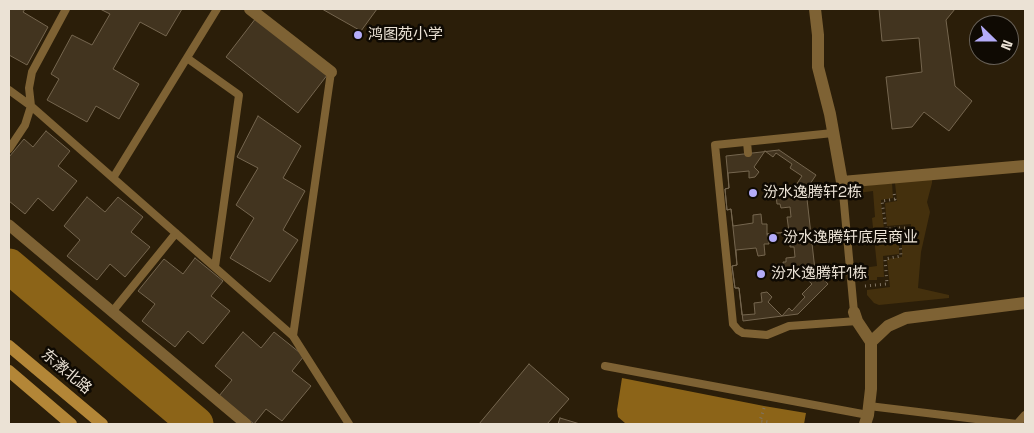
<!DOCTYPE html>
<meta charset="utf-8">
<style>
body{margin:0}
#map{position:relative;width:1034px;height:433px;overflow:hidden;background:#2b1e09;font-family:"Space Grotesk",sans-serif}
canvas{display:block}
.frame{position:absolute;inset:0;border:10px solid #ebe2d5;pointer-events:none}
.north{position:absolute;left:969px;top:15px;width:50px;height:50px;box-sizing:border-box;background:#0f0a03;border:1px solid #676057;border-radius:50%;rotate:112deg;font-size:14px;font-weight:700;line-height:20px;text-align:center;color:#ebe2d5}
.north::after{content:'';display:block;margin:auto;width:18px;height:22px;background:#b4acf9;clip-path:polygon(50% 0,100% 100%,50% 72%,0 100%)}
</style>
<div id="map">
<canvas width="1034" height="433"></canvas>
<div class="frame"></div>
<div class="north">N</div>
</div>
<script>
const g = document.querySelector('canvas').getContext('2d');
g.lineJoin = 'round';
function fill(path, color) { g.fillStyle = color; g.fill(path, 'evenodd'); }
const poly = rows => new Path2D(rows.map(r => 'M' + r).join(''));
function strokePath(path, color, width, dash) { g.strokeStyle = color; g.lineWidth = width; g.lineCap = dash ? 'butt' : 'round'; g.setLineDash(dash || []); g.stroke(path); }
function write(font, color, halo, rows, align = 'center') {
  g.font = font + ' "Space Grotesk","Noto Sans SC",sans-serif'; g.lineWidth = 5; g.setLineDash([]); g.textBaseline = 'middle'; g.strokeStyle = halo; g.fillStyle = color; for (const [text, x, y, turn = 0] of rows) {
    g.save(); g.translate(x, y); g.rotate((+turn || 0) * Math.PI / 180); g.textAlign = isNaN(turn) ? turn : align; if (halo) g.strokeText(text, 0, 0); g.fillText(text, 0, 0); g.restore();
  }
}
fill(poly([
 [932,174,932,183,927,202,930,212,921,252,918,288,949,295,949,298,879,305,874,303,867,295,867,290,890,287,887,259,902,257,902,241,911,239,911,224,887,226,885,203,897,201,895,183],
 [892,183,893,198,881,200,885,239,899,243,899,254,883,256,884,277,877,277,877,280,869,280,869,276,864,275,863,268,877,266,872,218,875,217,873,191,857,193,860,186]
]), '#44300d');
fill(poly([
 [622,378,764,406,806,413,804,424,630,424,625,423,618,417,617,410]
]), '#8c6418');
strokePath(poly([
 [9,266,196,424]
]), '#8c6418', 35);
const building = poly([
 [9,9,25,9,23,12,48,27,27,65,9,55,9,9],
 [100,9,182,9,166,36,140,22,113,69,139,84,119,119,96,106,87,122,47,100,59,79,51,74,72,35,92,45,110,14,100,9],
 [322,9,377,9,361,31,322,9],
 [879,9,955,9,946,20,955,86,972,101,949,131,924,112,912,127,892,129,886,77,922,72,919,38,882,41,879,9],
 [256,18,328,74,298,113,226,57,256,18],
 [258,116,301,146,283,178,305,191,283,230,298,240,270,282,230,258,254,218,236,205,258,168,237,157,258,116],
 [46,131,70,151,58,166,77,181,53,211,38,198,25,214,9,201,9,157,24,139,33,147,46,131],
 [779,150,816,175,806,190,815,270,828,284,798,314,743,321,739,288,735,288,732,266,737,265,731,209,727,210,725,189,729,188,726,156,779,150],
 [765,151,773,157,776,153,792,164,790,168,802,176,790,194,782,189,780,192,780,194,776,195,777,204,780,204,781,208,790,207,791,217,787,217,789,232,767,234,767,224,762,224,761,214,753,215,753,223,733,226,731,209,727,210,725,189,729,188,728,173,749,171,749,178,755,177,759,172,754,167,765,151],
 [87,197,105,212,118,197,143,217,131,232,150,247,125,277,110,264,97,280,67,256,80,240,64,226,87,197],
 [789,232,790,247,794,247,795,257,786,258,786,262,783,262,784,270,787,269,787,273,790,276,796,269,812,284,802,294,805,297,792,311,789,308,782,316,768,302,772,297,767,292,761,293,762,302,754,303,755,314,742,315,739,288,735,288,732,266,737,265,736,250,756,248,758,256,765,255,764,244,769,244,767,234,789,232],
 [195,258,223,281,211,296,230,311,203,344,188,331,175,347,142,321,155,304,138,291,164,259,183,274,195,258],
 [243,332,261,348,274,332,304,356,292,371,311,386,282,421,266,409,254,424,219,396,232,380,215,366,243,332],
 [529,364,569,399,547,424,479,424,529,364],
 [560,418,580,424,558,424,560,418]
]);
fill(building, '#42341f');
strokePath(building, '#75664f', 1);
strokePath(poly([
 [899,228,909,228],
 [886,229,887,238,900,241],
 [865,286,887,284,885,259,901,256,899,228,886,229,882,201,895,199,894,193],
 [764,408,760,421,769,422,769,424]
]), '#807463', 3, [1, 4]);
strokePath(poly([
 [187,58,239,95,215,267],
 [331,72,293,336,349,424],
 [9,90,31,106,293,336],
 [833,133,715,145,733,324,738,330,743,333,767,335,789,326,857,321],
 [747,142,748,153],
 [9,149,25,125,31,106,29,88,32,72,66,9],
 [113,178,217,9],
 [842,182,854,312],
 [112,312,176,233],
 [605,366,868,415],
 [869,406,1017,424,1025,415]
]), '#7e6234', 8);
strokePath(poly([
 [9,225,246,424]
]), '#7e6234', 11);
strokePath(poly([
 [250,9,331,72],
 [815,9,818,35,818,67,830,114,842,182,1025,166],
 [854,312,857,321,871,342],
 [865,424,868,415,871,389,871,342,888,326,906,318,1025,303]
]), '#7e6234', 12);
strokePath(poly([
 [9,346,102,424],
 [9,371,71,424]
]), '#b38637', 12);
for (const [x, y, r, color] of [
 [358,35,5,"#b4acf9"],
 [753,193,5,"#b4acf9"],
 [773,238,5,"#b4acf9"],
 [761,274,5,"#b4acf9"]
]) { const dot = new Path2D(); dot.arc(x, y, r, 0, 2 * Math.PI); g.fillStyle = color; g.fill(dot); strokePath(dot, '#0f0a03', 2); }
write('15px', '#ebe2d5', '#0f0a03', [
 ["鸿图苑小学",368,35],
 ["汾水逸腾轩2栋",763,193],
 ["汾水逸腾轩底层商业",783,238],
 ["汾水逸腾轩1栋",771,274]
], 'left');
write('15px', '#ebe2d5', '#0f0a03', [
 ["东漖北路",66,372,40]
]);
</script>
